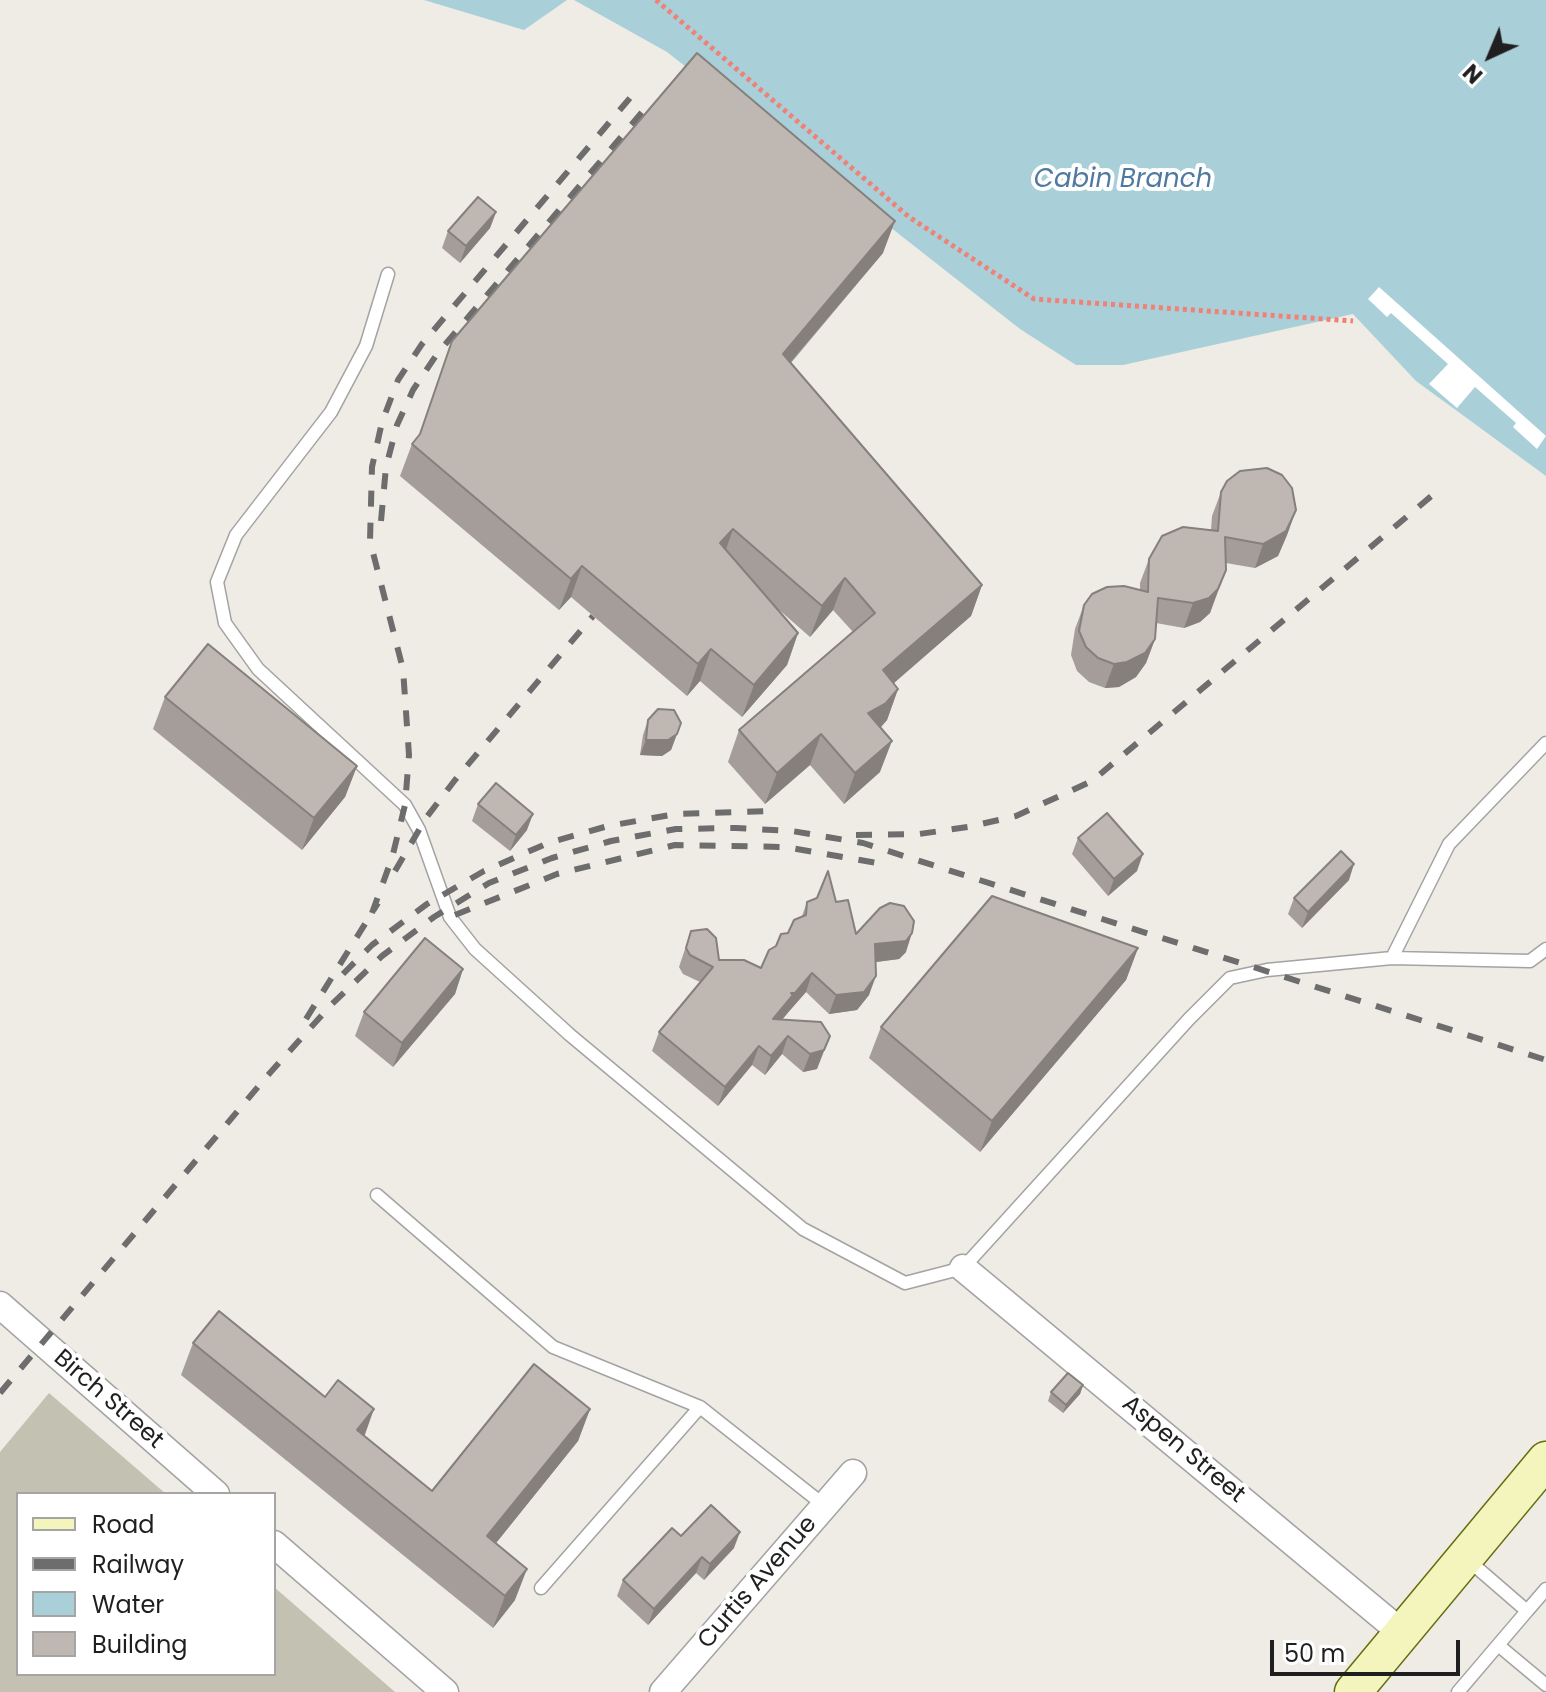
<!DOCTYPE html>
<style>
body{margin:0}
#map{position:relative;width:1546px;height:1692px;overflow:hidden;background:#efebe5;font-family:Poppins,sans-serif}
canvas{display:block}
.legend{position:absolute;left:16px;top:1492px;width:260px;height:184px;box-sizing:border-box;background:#fff;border:2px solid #a5a5a5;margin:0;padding:10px 14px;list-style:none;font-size:24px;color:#1f1f1f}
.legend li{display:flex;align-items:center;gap:16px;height:40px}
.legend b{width:40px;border:2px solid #a5a5a5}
.north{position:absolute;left:1450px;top:16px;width:80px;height:80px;-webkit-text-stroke:6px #fff;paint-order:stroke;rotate:224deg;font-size:22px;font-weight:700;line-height:32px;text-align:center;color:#1f1f1f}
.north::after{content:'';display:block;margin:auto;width:28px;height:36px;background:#1f1f1f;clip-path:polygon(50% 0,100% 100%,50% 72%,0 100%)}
.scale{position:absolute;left:1270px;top:1640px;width:190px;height:36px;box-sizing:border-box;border:4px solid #1f1f1f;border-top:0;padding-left:10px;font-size:24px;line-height:28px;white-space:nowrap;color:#1f1f1f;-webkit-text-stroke:6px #fff;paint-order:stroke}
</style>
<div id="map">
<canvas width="1546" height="1692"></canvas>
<ul class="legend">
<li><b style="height:10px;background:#f3f5bd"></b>Road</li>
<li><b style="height:10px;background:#6d6d6d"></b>Railway</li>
<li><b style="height:22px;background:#a9cfd9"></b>Water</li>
<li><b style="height:22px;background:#bfb7b2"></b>Building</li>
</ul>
<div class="north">N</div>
<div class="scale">50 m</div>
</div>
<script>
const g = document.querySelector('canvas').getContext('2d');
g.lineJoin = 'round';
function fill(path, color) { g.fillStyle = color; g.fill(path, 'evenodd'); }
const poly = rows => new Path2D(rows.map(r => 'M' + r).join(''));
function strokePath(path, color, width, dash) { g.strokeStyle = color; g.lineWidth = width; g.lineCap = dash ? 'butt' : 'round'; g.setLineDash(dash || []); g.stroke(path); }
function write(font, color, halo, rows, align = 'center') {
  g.font = font + ' Poppins,sans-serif'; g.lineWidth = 8; g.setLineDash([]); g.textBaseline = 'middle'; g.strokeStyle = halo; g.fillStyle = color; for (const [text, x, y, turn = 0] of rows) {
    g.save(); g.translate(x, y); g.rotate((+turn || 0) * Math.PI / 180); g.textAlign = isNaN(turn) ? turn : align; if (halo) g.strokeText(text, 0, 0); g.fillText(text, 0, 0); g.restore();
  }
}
fill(poly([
 [49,1393,166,1494,18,1494,18,1674,274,1674,274,1587,395,1692,0,1692,0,1452]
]), '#c3c2b2');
fill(poly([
 [424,0,567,0,524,30],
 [574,0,1546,0,1546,476,1416,381,1353,314,1123,365,1076,365,1020,329,667,52]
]), '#a9cfd9');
fill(poly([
 [1379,287,1546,436,1537,449,1513,427,1516,423,1475,387,1457,408,1429,384,1448,364,1391,313,1387,317,1368,299]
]), '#fff');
const lane = poly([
 [388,274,366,346,331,412,236,535,217,582,225,623,258,669,405,805,419,830,450,917,475,949,570,1035,803,1229,905,1283,963,1268,1189,1019,1230,978,1267,970,1392,958,1530,961,1546,949],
 [1392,958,1449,844,1546,743],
 [377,1195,553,1347,700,1407,825,1506],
 [541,1588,700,1407],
 [1527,1611,1546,1589],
 [1498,1645,1546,1685],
 [1458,1692,1527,1611,1468,1560]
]);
const street = poly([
 [963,1268,1402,1633],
 [0,1305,216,1494],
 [274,1544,445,1692],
 [663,1692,853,1473]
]);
const secondary = poly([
 [1353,1692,1546,1460]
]);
strokePath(lane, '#a3a3a3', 15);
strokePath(street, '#a3a3a3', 29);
strokePath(secondary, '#656e0d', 39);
strokePath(poly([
 [656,0,909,217,1034,299,1353,321]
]), '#ef8176', 5, [4, 4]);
strokePath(lane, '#fff', 12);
strokePath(street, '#fff', 26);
strokePath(secondary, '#f3f5bd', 36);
strokePath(poly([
 [381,521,386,467,397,425,413,390,437,354,649,104],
 [856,835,919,834,968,827,1016,816,1092,781,1435,493],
 [395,871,426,818,455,780,593,616],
 [372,913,392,858,405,805,409,755,403,669,370,541,372,467,382,422,398,380,422,344,635,92],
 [455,915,557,874,675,845,785,847,877,863],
 [343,974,372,945,427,904,484,871,548,843,608,826,676,814,775,811],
 [306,1019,378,903],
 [0,1393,268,1075,332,1004,382,956,434,917,489,883,552,858,611,841,676,829,736,828,792,831,863,843,1546,1060]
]), '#6d6d6d', 6, [16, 16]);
fill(poly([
 [496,212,490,228,460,263,442,248,448,231],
 [883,253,791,363,982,585,971,616,894,683,898,689,887,720,881,727,880,772,844,804,810,765,765,804,728,762,739,730,853,632,833,610,810,637,777,608,798,633,787,665,742,717,700,681,687,696,571,597,559,610,400,476,412,444,419,436,452,341],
 [1221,492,1296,510,1287,535,1278,556,1255,568,1226,563,1210,613,1200,622,1184,628,1156,623,1155,639,1146,663,1136,677,1119,687,1105,688,1089,682,1077,671,1071,655,1075,629,1084,605,1140,590,1140,583,1149,559,1211,530,1212,516],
 [165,697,357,766,345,797,302,850,153,729],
 [648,720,681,723,671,750,662,756,640,755,643,735],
 [478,804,527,830,510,851,472,821],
 [1078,838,1137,871,1108,896,1072,854],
 [1349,880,1302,928,1288,914,1294,898],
 [807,902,836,902,856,934,906,952,899,959,876,962,869,995,857,1010,829,1014,806,992,788,1012,782,1020,821,1022,817,1069,803,1072,782,1054,765,1075,752,1065,718,1106,652,1051,659,1032,700,982,683,974,679,967,691,931,719,960,761,968,776,946,802,916],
 [1138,948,1126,980,980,1152,869,1058,881,1027],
 [463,969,455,994,393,1067,355,1036,364,1012],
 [193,1343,364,1436,432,1491,590,1409,578,1441,496,1543,515,1600,493,1628,181,1375],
 [1083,1385,1080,1394,1063,1413,1048,1401,1051,1392],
 [681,1536,734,1548,704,1580,696,1573,648,1625,617,1596,623,1580]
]), '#a49d99');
fill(poly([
 [496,212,490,228,460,263,466,246],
 [895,221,883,253,771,385,783,354],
 [1296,510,1287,535,1278,556,1255,568,1263,544],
 [733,529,722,561,720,543],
 [582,566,571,597,559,610,571,579],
 [1226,570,1210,613,1200,622,1184,628,1193,603],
 [845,578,833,610,810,637,822,606],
 [982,585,971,616,872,702,883,670],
 [798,633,787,665,742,717,754,685],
 [1155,639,1146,663,1136,677,1119,687,1105,688,1114,664],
 [711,649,700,681,687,696,698,664],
 [898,689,887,720,874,735,868,713],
 [677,734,671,750,662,756,640,755,646,740],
 [821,734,810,765,765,804,777,773],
 [892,741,880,772,844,804,855,773],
 [357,766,345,797,302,850,314,818],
 [533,814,527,830,510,851,516,835],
 [1143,854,1137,871,1108,896,1114,879],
 [1354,864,1349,880,1302,928,1308,912],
 [912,933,906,952,899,959,868,963,875,944],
 [1138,948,1126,980,980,1152,992,1121],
 [463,969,455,994,393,1067,402,1043],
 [812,973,806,992,766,1038,773,1019,791,993],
 [876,976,869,995,857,1010,829,1014,836,995],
 [788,1036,782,1054,765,1075,771,1056],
 [830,1036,817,1069,803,1072,810,1054],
 [759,1046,752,1065,718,1106,725,1087],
 [1083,1385,1080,1394,1063,1413,1066,1405],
 [374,1409,363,1440,357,1430],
 [590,1409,578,1441,476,1568,487,1536],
 [740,1532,734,1548,704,1580,710,1564],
 [702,1557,696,1573,648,1625,654,1609],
 [527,1569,515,1600,493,1628,505,1596]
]), '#86807d');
const building = poly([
 [697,53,895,221,783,354,982,585,883,670,898,689,886,703,868,713,892,741,855,773,821,734,777,773,739,730,875,613,845,578,822,606,733,529,720,543,798,633,754,685,711,649,698,664,582,566,571,579,412,444,420,434,452,341,697,53],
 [478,197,496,212,466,246,448,231,478,197],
 [1267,468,1282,475,1292,488,1296,510,1286,531,1263,544,1225,537,1226,570,1218,589,1209,598,1193,603,1158,598,1155,639,1145,653,1127,662,1114,664,1098,658,1086,647,1079,631,1084,605,1092,594,1107,587,1124,586,1148,592,1149,559,1162,536,1183,527,1218,531,1221,492,1227,481,1240,471,1267,468],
 [208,644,357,766,314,818,165,697,208,644],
 [658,709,674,710,681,723,677,734,668,740,646,740,648,720,658,709],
 [496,783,533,814,516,835,478,804,496,783],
 [1107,813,1143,854,1114,879,1078,838,1107,813],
 [1341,851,1354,864,1308,912,1294,898,1341,851],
 [828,871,836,902,848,900,856,934,880,908,890,903,904,906,914,921,912,933,906,941,875,944,876,976,864,992,836,995,812,973,795,993,791,993,793,995,773,1019,821,1022,830,1036,824,1050,810,1054,788,1036,771,1056,759,1046,725,1087,659,1032,713,967,690,955,686,948,691,931,707,929,716,938,719,960,744,960,761,968,769,950,776,946,781,934,788,933,794,920,806,915,807,902,817,898,828,871],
 [992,896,1138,948,992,1121,881,1027,992,896],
 [425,938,463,969,402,1043,364,1012,425,938],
 [219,1311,325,1397,338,1380,374,1409,357,1430,432,1491,534,1364,590,1409,487,1536,527,1569,505,1596,193,1343,219,1311],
 [1068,1373,1083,1385,1066,1405,1051,1392,1068,1373],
 [711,1505,740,1532,710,1564,702,1557,654,1609,623,1580,672,1528,681,1536,711,1505]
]);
fill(building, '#bfb7b2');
strokePath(building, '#86807d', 2);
write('24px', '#1f1f1f', '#fff', [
 ["Birch Street",108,1400,41],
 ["Aspen Street",1183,1450,40],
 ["Curtis Avenue",758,1583,-49]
]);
write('italic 26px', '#4f79a0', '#fff', [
 ["Cabin Branch",1123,180]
]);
</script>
